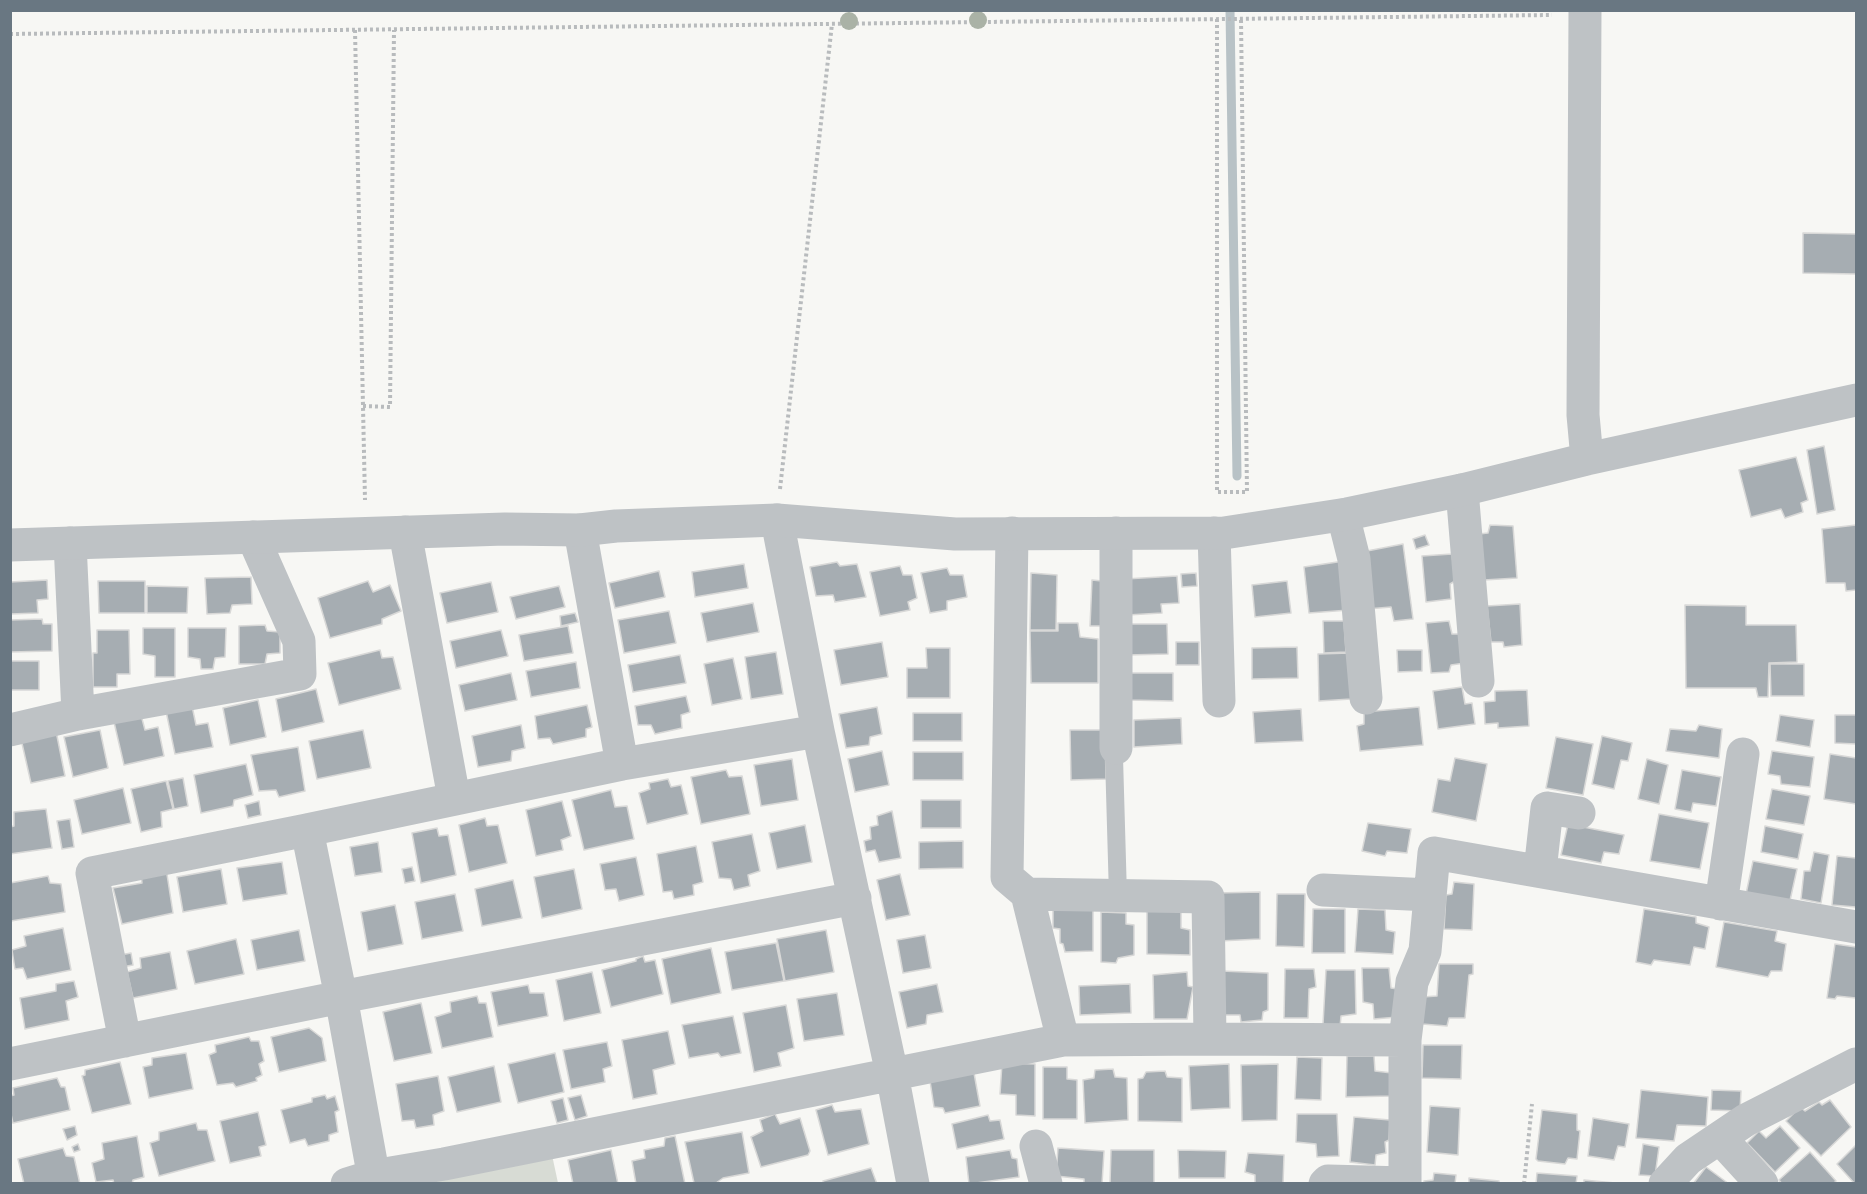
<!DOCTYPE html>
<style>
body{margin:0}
#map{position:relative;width:1867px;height:1194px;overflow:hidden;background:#f7f7f4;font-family:"Fira Sans Condensed",sans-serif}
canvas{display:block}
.frame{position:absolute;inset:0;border:12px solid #697782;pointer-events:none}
</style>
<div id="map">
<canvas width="1867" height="1194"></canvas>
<div class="frame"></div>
</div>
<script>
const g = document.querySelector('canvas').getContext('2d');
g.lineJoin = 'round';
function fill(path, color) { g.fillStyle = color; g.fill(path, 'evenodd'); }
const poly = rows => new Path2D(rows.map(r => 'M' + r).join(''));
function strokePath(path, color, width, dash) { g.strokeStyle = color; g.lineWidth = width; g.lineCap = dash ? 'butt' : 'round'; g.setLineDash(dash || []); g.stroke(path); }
fill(poly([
 [552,1155,558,1183,425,1184]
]), '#d7dbd4');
strokePath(poly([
 [1230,10,1237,476]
]), '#b8c2c6', 9);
const building = poly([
 [1803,233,1856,234,1856,274,1803,273,1803,233],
 [1824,446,1835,510,1817,514,1807,450,1824,446],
 [1796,457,1808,500,1801,503,1803,512,1785,518,1781,509,1751,517,1739,470,1796,457],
 [1490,525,1513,526,1517,578,1484,580,1479,534,1488,533,1490,525],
 [1856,525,1856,590,1846,591,1845,583,1826,583,1822,529,1856,525],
 [1425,535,1429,545,1416,549,1413,539,1425,535],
 [1403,544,1413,619,1394,621,1391,607,1367,609,1367,551,1403,544],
 [1452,554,1455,581,1450,584,1451,599,1426,602,1422,556,1452,554],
 [1344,561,1349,610,1309,613,1304,567,1344,561],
 [837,562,840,566,857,564,866,597,835,602,833,595,816,596,810,567,837,562],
 [744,564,748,588,695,597,692,572,744,564],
 [900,566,903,575,912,575,917,598,908,602,910,610,880,616,870,572,900,566],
 [947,568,950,575,963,575,967,597,947,601,947,610,930,613,921,573,947,568],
 [659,571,665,597,615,608,609,583,659,571],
 [1031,573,1057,575,1056,630,1030,630,1031,573],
 [1196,573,1197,586,1182,587,1181,574,1196,573],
 [1177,576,1179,603,1161,604,1162,613,1127,615,1125,579,1177,576],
 [251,577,252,604,232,605,230,613,207,614,205,578,251,577],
 [47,580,48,599,37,600,38,613,10,614,10,582,47,580],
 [1092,580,1102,581,1101,626,1090,626,1092,580],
 [98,581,145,581,145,613,99,613,98,581],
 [368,581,373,592,390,585,401,611,382,619,382,624,330,638,318,598,368,581],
 [1287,581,1291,613,1255,617,1252,585,1287,581],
 [491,582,498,612,447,623,440,593,491,582],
 [147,586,188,587,187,613,147,613,147,586],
 [559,586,565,607,516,619,510,597,559,586],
 [753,603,759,632,707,642,701,613,753,603],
 [1520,604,1522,645,1504,647,1503,642,1491,642,1487,606,1520,604],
 [1685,605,1746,606,1746,625,1796,625,1797,662,1769,663,1768,697,1758,697,1756,688,1686,688,1685,605],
 [669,611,676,643,624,653,618,620,669,611],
 [575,613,578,622,561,626,560,616,575,613],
 [42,619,43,624,52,624,52,651,10,652,10,620,42,619],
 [1323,621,1344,621,1346,652,1324,653,1323,621],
 [1449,621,1452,634,1462,634,1465,663,1451,665,1449,672,1431,673,1426,623,1449,621],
 [1058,623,1078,623,1080,637,1098,639,1098,683,1031,683,1030,631,1058,631,1058,623],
 [1126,624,1167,624,1168,654,1127,655,1126,624],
 [265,625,267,631,280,632,280,653,267,654,265,664,239,664,239,626,265,625],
 [568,626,573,653,524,661,519,635,568,626],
 [143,628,175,628,175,677,155,677,155,656,143,654,143,628],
 [188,628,226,628,225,657,215,658,213,669,201,669,200,659,188,657,188,628],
 [97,630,129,630,130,674,117,674,117,687,93,687,93,653,97,653,97,630],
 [501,630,508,656,456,668,450,641,501,630],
 [882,642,888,677,841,685,834,650,882,642],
 [1176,642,1199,642,1199,665,1176,665,1176,642],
 [1297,647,1298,678,1252,679,1252,648,1297,647],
 [926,648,950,648,950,698,907,698,907,668,927,668,926,648],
 [380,650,382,658,393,657,401,689,339,705,328,663,380,650],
 [1397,650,1422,650,1422,671,1398,672,1397,650],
 [776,652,783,694,751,699,745,657,776,652],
 [1350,653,1351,699,1319,701,1318,654,1350,653],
 [680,655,686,683,633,692,628,665,680,655],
 [733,658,742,699,712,705,704,664,733,658],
 [10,661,39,661,39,690,10,690,10,661],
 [576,662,580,688,531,697,526,671,576,662],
 [1770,664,1804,664,1804,696,1771,696,1770,664],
 [511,673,517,700,465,711,459,685,511,673],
 [1130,673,1173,673,1173,701,1129,700,1130,673],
 [1462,687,1465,704,1472,703,1475,724,1438,729,1433,691,1462,687],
 [316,689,324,722,282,732,276,699,316,689],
 [1527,690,1529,726,1498,728,1498,723,1485,724,1484,702,1495,701,1495,691,1527,690],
 [686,696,690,712,681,715,682,728,655,734,651,725,638,725,635,706,686,696],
 [258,700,266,737,230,745,223,708,258,700],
 [587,705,592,727,586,729,586,737,553,744,550,738,538,739,535,716,587,705],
 [192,706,196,725,208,723,213,747,175,754,166,711,192,706],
 [877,707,882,734,870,737,869,745,846,748,839,714,877,707],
 [1419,707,1423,745,1360,751,1357,726,1364,724,1364,712,1419,707],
 [1301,709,1303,741,1255,743,1253,712,1301,709],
 [913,713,962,713,962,741,913,741,913,713],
 [141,715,145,730,158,727,164,756,124,765,114,722,141,715],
 [1780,715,1814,720,1810,747,1776,741,1780,715],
 [1835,715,1856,715,1856,744,1835,743,1835,715],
 [1181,718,1182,744,1134,747,1134,720,1181,718],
 [521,725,525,748,512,751,511,761,478,767,472,736,521,725],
 [1699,725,1722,729,1719,758,1666,751,1670,729,1696,731,1699,725],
 [100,730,108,768,73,777,64,737,100,730],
 [363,730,371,768,317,779,309,741,363,730],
 [1070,730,1105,730,1106,779,1071,780,1070,730],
 [56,731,65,776,31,783,21,739,56,731],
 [1602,736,1632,743,1628,761,1621,760,1614,789,1592,784,1602,736],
 [1556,737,1593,744,1583,795,1546,788,1556,737],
 [298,747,305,791,279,797,276,790,259,791,251,755,298,747],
 [882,751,889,785,855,792,848,759,882,751],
 [1772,751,1814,757,1810,787,1781,784,1780,776,1768,774,1772,751],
 [913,752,963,752,963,780,913,780,913,752],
 [1830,754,1856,758,1856,804,1824,799,1830,754],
 [1455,758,1487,764,1476,821,1432,812,1438,779,1450,781,1455,758],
 [792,759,798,800,761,806,754,765,792,759],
 [1647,759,1668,765,1659,804,1638,799,1647,759],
 [246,764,253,795,234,800,233,806,201,813,194,775,246,764],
 [726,770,729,777,742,776,750,814,701,824,691,777,726,770],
 [1682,770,1721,777,1716,806,1693,803,1691,812,1675,809,1682,770],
 [183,778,188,806,174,809,168,781,183,778],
 [668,779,671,787,681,785,688,814,647,824,639,793,650,789,649,783,668,779],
 [166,781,173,809,161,812,162,827,141,832,131,789,166,781],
 [123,788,131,823,82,834,74,800,123,788],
 [1772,789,1810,796,1804,825,1766,819,1772,789],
 [611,790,615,807,627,806,634,839,584,850,572,800,611,790],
 [921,800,961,800,961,828,921,828,921,800],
 [259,801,261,815,248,818,245,805,259,801],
 [562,801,571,836,561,840,563,850,536,856,526,810,562,801],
 [46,809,52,848,10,854,10,827,14,826,14,812,46,809],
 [892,811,901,858,879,862,875,850,866,852,864,841,871,839,870,827,878,825,877,816,892,811],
 [1659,814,1709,823,1700,869,1650,861,1659,814],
 [485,818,487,826,498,825,507,863,469,872,459,825,485,818],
 [70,819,74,847,62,849,57,821,70,819],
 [1368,823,1411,829,1407,853,1387,851,1385,856,1362,851,1368,823],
 [1568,824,1624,835,1619,854,1604,852,1601,863,1561,855,1568,824],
 [805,825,812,862,777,869,769,833,805,825],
 [1765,826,1803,834,1798,859,1761,852,1765,826],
 [437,828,439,836,448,835,456,875,421,883,412,833,437,828],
 [752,834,760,871,748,875,750,886,734,890,731,879,719,878,712,842,752,834],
 [963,841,963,868,919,869,919,842,963,841],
 [378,842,382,872,355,876,350,847,378,842],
 [696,846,703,882,693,885,694,895,674,899,672,891,663,892,657,854,696,846],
 [1814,852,1829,855,1821,903,1801,899,1804,871,1810,871,1814,852],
 [1837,856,1856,858,1856,907,1832,905,1837,856],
 [636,857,644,895,619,901,616,889,605,890,600,864,636,857],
 [1753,861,1797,869,1789,905,1746,894,1753,861],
 [282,862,287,894,243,901,237,868,282,862],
 [412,867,415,881,405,883,402,869,412,867],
 [166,868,173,913,122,924,113,888,142,883,141,874,166,868],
 [221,869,227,904,183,912,177,877,221,869],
 [574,869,582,909,542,918,534,877,574,869],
 [900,874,910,915,886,920,877,880,900,874],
 [48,876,50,883,61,884,65,912,11,921,10,883,48,876],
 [513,880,522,918,482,926,475,889,513,880],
 [1454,882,1474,884,1472,930,1444,929,1446,895,1452,894,1454,882],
 [1260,892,1260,939,1219,941,1216,893,1260,892],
 [455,894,463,931,422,939,415,902,455,894],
 [1277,894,1305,894,1304,947,1276,946,1277,894],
 [1147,904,1181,909,1181,928,1190,930,1190,955,1147,954,1147,904],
 [395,905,403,944,368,951,361,912,395,905],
 [1053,906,1093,907,1093,951,1065,952,1063,944,1060,943,1060,929,1053,928,1053,906],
 [1313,909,1345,909,1345,953,1312,953,1313,909],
 [1358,909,1385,910,1386,930,1395,932,1393,954,1355,952,1358,909],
 [1644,909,1696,917,1696,923,1709,927,1705,949,1694,947,1690,965,1654,960,1651,965,1636,962,1644,909],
 [1101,912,1126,913,1126,924,1134,925,1134,955,1118,958,1116,963,1101,962,1101,912],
 [1724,922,1777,931,1775,941,1786,944,1782,971,1771,971,1768,977,1716,967,1724,922],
 [63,928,71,970,27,979,23,968,15,969,12,950,26,946,24,936,63,928],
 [299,930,305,961,257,970,251,940,299,930],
 [826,930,834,972,785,981,777,939,826,930],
 [925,935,931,968,903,973,897,940,925,935],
 [236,939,244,974,195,984,187,951,236,939],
 [776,943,784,981,732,990,725,952,776,943],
 [1835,944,1856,947,1856,998,1837,996,1835,999,1827,998,1835,944],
 [711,948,721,993,671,1004,662,959,711,948],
 [170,952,177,989,133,998,127,972,141,968,140,958,170,952],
 [131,953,133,965,122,967,120,955,131,953],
 [643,956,645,962,655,960,663,994,611,1007,602,970,636,961,636,959,643,956],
 [1439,964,1473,964,1473,974,1469,975,1465,1018,1449,1018,1447,1026,1422,1024,1422,997,1437,996,1439,964],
 [1362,968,1389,968,1391,988,1398,989,1398,1017,1374,1019,1373,1004,1363,1002,1362,968],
 [1285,969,1314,969,1316,987,1309,989,1308,1018,1284,1018,1285,969],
 [1326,970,1355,970,1356,1014,1341,1016,1340,1027,1323,1024,1326,970],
 [1221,971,1268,973,1268,1010,1263,1012,1262,1020,1241,1022,1240,1015,1222,1015,1221,971],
 [592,972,601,1013,564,1021,556,980,592,972],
 [1187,972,1188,986,1193,987,1187,1019,1154,1019,1153,975,1187,972],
 [74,981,78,997,66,1001,69,1020,25,1029,20,998,56,991,56,984,74,981],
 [937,984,943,1012,927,1015,926,1024,907,1028,899,992,937,984],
 [1130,984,1131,1013,1080,1015,1079,986,1130,984],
 [528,985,530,993,544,993,548,1016,498,1026,491,992,528,985],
 [837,993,844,1035,804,1041,797,999,837,993],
 [477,996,479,1003,486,1003,493,1037,442,1048,435,1017,451,1012,450,1002,477,996],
 [421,1003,432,1053,394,1061,383,1012,421,1003],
 [786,1005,794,1048,778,1053,781,1066,754,1072,743,1013,786,1005],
 [733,1016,741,1053,721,1057,718,1053,689,1058,682,1025,733,1016],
 [309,1028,322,1038,326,1061,279,1072,271,1037,309,1028],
 [668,1031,675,1064,653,1070,657,1094,633,1099,622,1040,668,1031],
 [249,1037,251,1041,259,1041,264,1061,259,1064,262,1075,256,1078,257,1081,236,1087,233,1083,217,1085,209,1055,216,1052,215,1045,249,1037],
 [607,1042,612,1066,603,1069,605,1082,571,1089,563,1050,607,1042],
 [1423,1045,1462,1045,1461,1079,1422,1078,1423,1045],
 [186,1053,193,1089,149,1098,143,1067,152,1065,152,1058,186,1053],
 [555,1053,564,1092,518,1103,508,1064,555,1053],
 [1347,1056,1374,1056,1375,1071,1392,1073,1392,1096,1346,1097,1347,1056],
 [1297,1057,1322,1058,1321,1100,1295,1099,1297,1057],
 [120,1062,131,1104,92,1113,82,1076,85,1075,85,1070,120,1062],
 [1002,1063,1035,1064,1035,1116,1016,1115,1016,1095,1000,1094,1002,1063],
 [1229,1064,1230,1108,1191,1110,1189,1066,1229,1064],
 [1278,1064,1277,1120,1242,1121,1241,1065,1278,1064],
 [494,1066,501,1102,457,1112,448,1077,494,1066],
 [1043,1067,1067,1067,1067,1079,1077,1080,1077,1119,1043,1119,1043,1067],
 [1113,1069,1115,1077,1127,1078,1128,1120,1085,1123,1083,1080,1094,1078,1095,1070,1113,1069],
 [1165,1071,1167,1077,1182,1078,1182,1122,1138,1121,1138,1079,1143,1078,1146,1072,1165,1071],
 [974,1073,980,1106,945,1113,943,1108,934,1107,930,1081,974,1073],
 [438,1076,444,1111,433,1115,434,1125,416,1128,414,1120,402,1121,396,1084,438,1076],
 [57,1078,61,1087,65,1087,70,1110,13,1123,10,1110,10,1096,14,1095,13,1088,57,1078],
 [1641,1090,1708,1097,1706,1126,1677,1125,1674,1141,1636,1138,1641,1090],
 [1712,1090,1741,1091,1740,1111,1711,1110,1712,1090],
 [325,1095,327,1099,335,1096,339,1110,335,1112,338,1132,329,1135,329,1141,308,1146,305,1139,290,1143,281,1110,312,1102,312,1098,325,1095],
 [581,1095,587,1116,575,1120,568,1098,581,1095],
 [563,1098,568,1120,557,1123,551,1101,563,1098],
 [1830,1100,1851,1127,1821,1156,1786,1121,1800,1107,1805,1111,1819,1102,1822,1105,1830,1100],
 [832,1105,835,1112,861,1109,869,1144,828,1155,816,1110,832,1105],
 [1430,1106,1460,1108,1458,1155,1427,1152,1430,1106],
 [1542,1110,1577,1114,1577,1130,1580,1131,1577,1159,1568,1158,1565,1164,1538,1161,1536,1159,1542,1110],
 [258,1112,266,1145,259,1147,261,1156,230,1163,220,1121,258,1112],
 [775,1114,780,1124,800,1118,810,1151,808,1155,761,1167,751,1137,763,1131,760,1120,775,1114],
 [1297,1114,1337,1114,1339,1156,1317,1157,1316,1144,1296,1142,1297,1114],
 [988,1115,990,1121,1000,1120,1004,1139,957,1149,952,1124,988,1115],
 [1354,1117,1390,1120,1389,1140,1385,1142,1386,1153,1376,1155,1375,1165,1350,1162,1354,1117],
 [1593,1118,1629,1124,1625,1147,1618,1146,1614,1160,1588,1156,1593,1118],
 [196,1123,198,1130,207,1130,215,1161,159,1176,150,1143,159,1140,159,1132,196,1123],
 [75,1126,77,1135,67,1140,63,1129,75,1126],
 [1780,1126,1800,1148,1775,1172,1747,1143,1759,1131,1766,1138,1780,1126],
 [742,1132,749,1173,723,1178,716,1183,694,1183,685,1142,742,1132],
 [137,1136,144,1177,133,1180,132,1184,114,1184,113,1180,96,1182,92,1163,104,1159,102,1143,137,1136],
 [675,1136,685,1184,636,1184,632,1161,645,1158,644,1150,664,1146,665,1138,675,1136],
 [78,1144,80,1150,74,1152,72,1147,78,1144],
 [1643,1144,1659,1147,1655,1176,1639,1175,1643,1144],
 [1856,1145,1856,1184,1855,1184,1837,1164,1856,1145],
 [63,1148,66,1156,74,1157,80,1184,24,1184,18,1159,63,1148],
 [1058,1148,1104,1151,1102,1184,1084,1184,1084,1179,1056,1176,1058,1148],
 [611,1150,618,1184,573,1184,568,1160,611,1150],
 [1010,1150,1012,1158,1017,1159,1019,1177,969,1184,966,1157,1010,1150],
 [1111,1150,1154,1150,1154,1184,1110,1184,1111,1150],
 [1178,1150,1226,1151,1225,1178,1179,1178,1178,1150],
 [1810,1152,1836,1181,1833,1184,1782,1184,1779,1180,1810,1152],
 [1248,1153,1284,1155,1283,1184,1255,1184,1255,1175,1245,1172,1248,1153],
 [1706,1167,1729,1184,1693,1184,1706,1167],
 [871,1168,877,1184,824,1184,823,1181,871,1168],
 [1434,1173,1456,1175,1455,1184,1424,1184,1424,1181,1433,1180,1434,1173],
 [1537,1173,1577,1176,1576,1184,1536,1184,1537,1173],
 [1469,1178,1499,1181,1499,1184,1469,1184,1469,1178],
 [1584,1180,1615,1183,1615,1184,1584,1184,1584,1180]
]);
fill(building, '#a6adb2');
strokePath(building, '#d8d8d7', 1.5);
strokePath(poly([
 [1217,19,1217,492,1247,492,1241,19],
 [355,30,365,500],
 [10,34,1552,15],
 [363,406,390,407,394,30],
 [780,489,832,24],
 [1524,1184,1532,1104]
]), '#b8bbbd', 4, [3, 3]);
strokePath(poly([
 [1116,748,1114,757,1118,896]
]), '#bec2c5', 18);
strokePath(poly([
 [1462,490,1478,681],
 [1343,515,1354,559,1366,698],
 [777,520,818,731,892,1074,913,1184],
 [580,530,622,764],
 [405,532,454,798],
 [1012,533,1007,877,1027,894],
 [1116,533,1116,748],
 [1214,533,1219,701],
 [70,543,78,714],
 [10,730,78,714,300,674,299,641,253,537],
 [1540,871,1547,808,1579,813],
 [1323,890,1430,895],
 [1721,904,1743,754],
 [1063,1040,1210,1039],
 [1405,1040,1412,982,1425,951,1434,853,1856,927],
 [125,1041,92,873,307,830],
 [10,1064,341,997,855,898],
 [1720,1138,1762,1184],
 [1036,1146,1046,1184],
 [347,1184,373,1176,444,1164,1063,1040,1027,894,1208,897,1210,1039,1405,1040,1405,1183,1328,1181,1325,1184],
 [375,1184,341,997,307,830,622,764,818,731],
 [1665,1184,1688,1159,1746,1120,1856,1064]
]), '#bec2c5', 33);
strokePath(poly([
 [1585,10,1583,415,1587,459],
 [10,545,505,529,580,530,616,526,777,520,955,534,1224,533,1347,514,1462,490,1587,459,1856,400]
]), '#bec2c5', 33);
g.fillStyle = '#aab2a6';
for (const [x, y] of [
 [978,20],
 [849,21]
]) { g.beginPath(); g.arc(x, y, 9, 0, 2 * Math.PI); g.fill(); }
</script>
